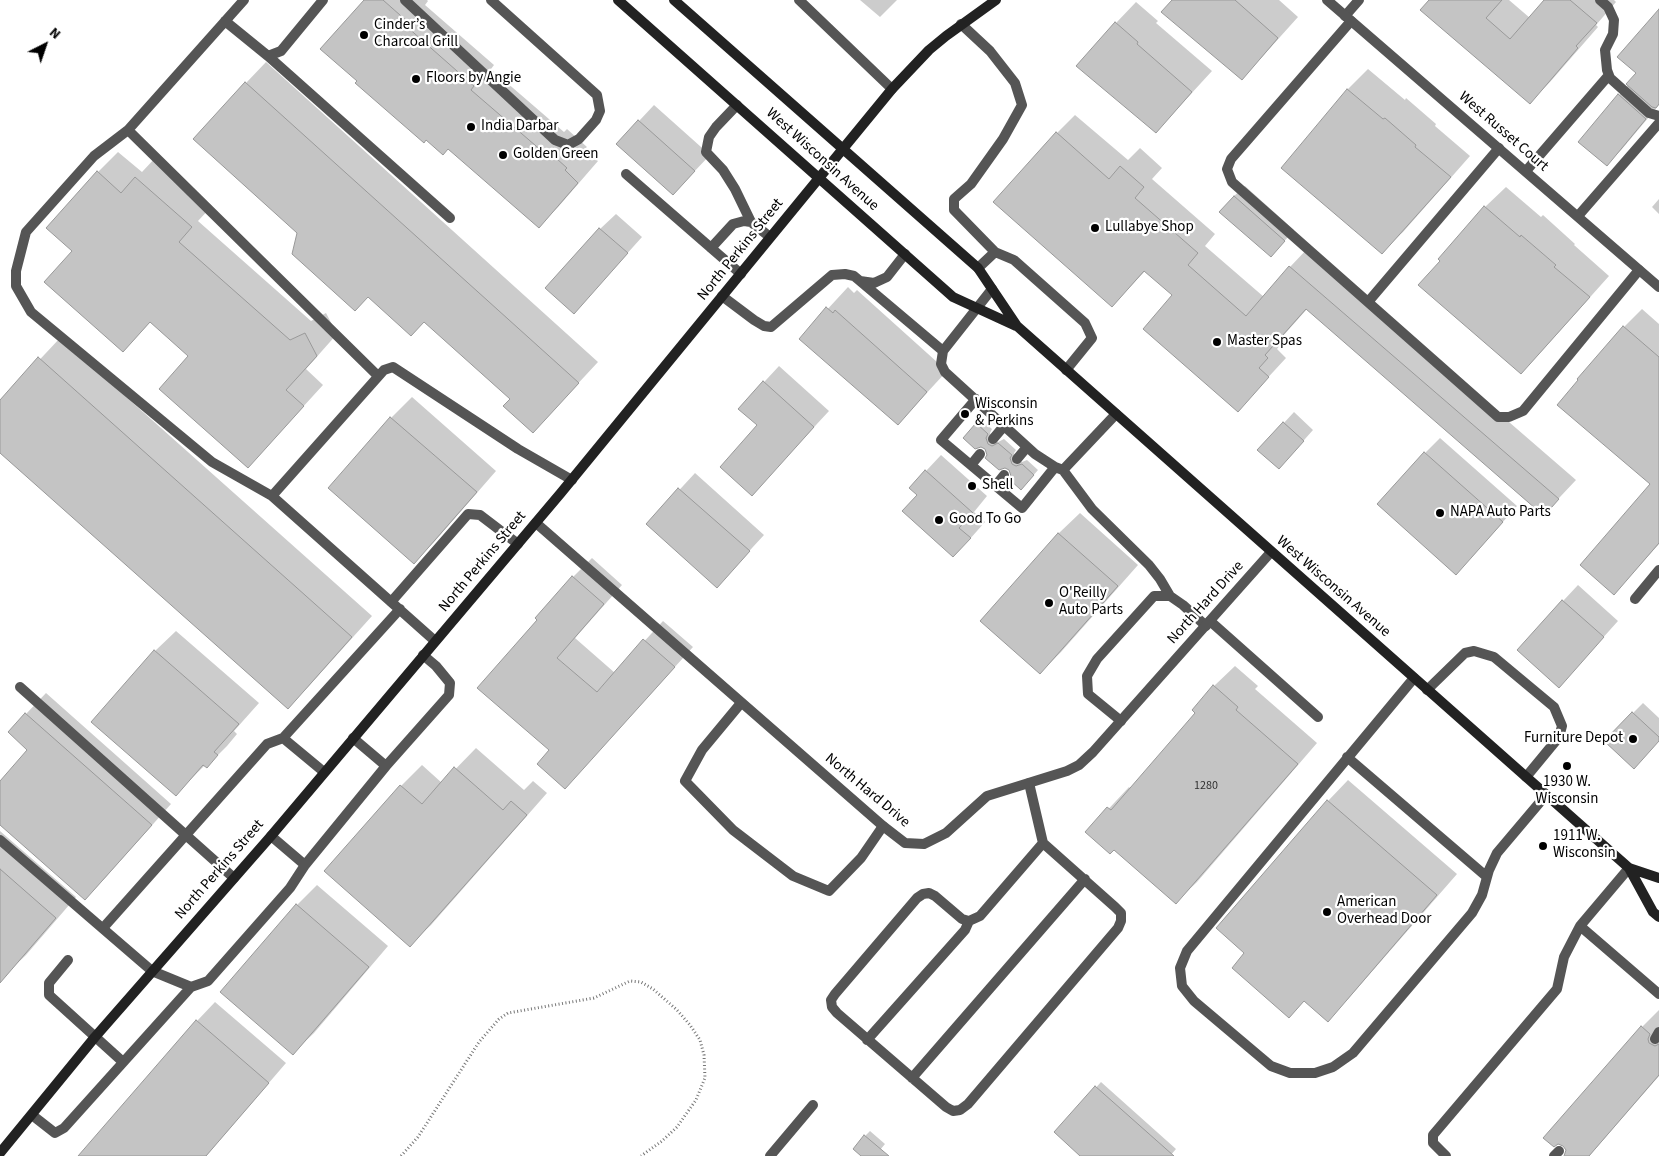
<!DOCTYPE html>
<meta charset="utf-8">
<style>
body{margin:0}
#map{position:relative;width:1659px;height:1156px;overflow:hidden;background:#fff;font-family:"Source Sans 3",sans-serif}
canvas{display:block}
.north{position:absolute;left:20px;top:20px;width:50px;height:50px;-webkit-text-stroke:4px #fff;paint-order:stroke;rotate:41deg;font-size:14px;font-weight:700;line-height:20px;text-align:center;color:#000}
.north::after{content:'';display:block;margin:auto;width:18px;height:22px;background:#000;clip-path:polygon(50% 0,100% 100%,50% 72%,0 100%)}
</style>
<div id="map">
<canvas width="1659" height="1156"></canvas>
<div class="north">N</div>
</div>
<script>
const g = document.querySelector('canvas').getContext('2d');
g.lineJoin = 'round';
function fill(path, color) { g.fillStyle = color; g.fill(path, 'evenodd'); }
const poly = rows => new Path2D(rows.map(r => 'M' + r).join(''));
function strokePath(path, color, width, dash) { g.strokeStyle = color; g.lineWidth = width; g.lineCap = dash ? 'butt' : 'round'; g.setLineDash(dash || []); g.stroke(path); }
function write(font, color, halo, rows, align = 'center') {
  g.font = font + ' "Source Sans 3",sans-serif'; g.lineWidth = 4.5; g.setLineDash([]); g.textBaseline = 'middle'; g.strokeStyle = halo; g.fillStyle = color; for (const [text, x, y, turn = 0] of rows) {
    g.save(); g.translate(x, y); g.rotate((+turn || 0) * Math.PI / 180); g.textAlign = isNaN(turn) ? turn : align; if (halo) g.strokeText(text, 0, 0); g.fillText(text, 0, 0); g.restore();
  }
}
fill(poly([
 [365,0,427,0,428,1,425,5,494,65,491,69,564,132,567,129,587,147,585,149,598,161,559,206,539,226,448,148,359,81],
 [860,0,897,0,880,17],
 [1173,0,1279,0,1298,17,1262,57,1242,78],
 [1430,0,1509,0,1530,18,1545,0,1614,0,1616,2,1596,25,1598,27,1550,82,1530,102],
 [1136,2,1158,21,1156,23,1212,71,1156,132,1078,66,1116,23],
 [1659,11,1659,105,1622,149,1607,164,1619,95,1629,84,1637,73],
 [266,62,598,362,533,432,512,399,424,321,298,232,246,83],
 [1368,69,1405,100,1406,98,1436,124,1435,126,1470,156,1403,232,1382,252,1283,168,1348,89],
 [654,105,710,155,673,194,639,121],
 [1075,115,1128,160,1140,148,1162,168,1152,179,1215,234,1205,246,1264,297,1290,267,1308,248,1576,480,1544,514,1307,309,1283,336,1285,339,1277,349,1286,358,1238,410,1174,295,1146,270,1112,306,1057,133],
 [118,152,142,172,156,157,212,206,198,221,311,321,326,313,337,334,306,369,323,385,248,467,190,356,151,321,123,351,74,251,98,172],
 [1245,186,1294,230,1281,245,1234,196],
 [1506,187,1541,217,1543,215,1575,244,1574,245,1609,276,1541,352,1521,373,1485,207],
 [1659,199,1659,214,1652,207],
 [616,214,642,237,589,296,600,229],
 [848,287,854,293,857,290,947,371,898,424,800,339],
 [1642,309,1659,324,1659,544,1614,594,1652,485,1624,327],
 [60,338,372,616,308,687,287,707,0,451,0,402],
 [779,366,829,411,752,494,759,425,740,408],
 [412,397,496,471,435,541,414,562,330,488,391,418],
 [1294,412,1313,430,1289,457,1259,450],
 [982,420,992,429,990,433,993,439,998,442,1004,439,1016,450,1014,453,1017,459,1022,462,1027,460,1038,470,1026,484,1012,476,1010,469,988,455,977,424],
 [1440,438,1517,506,1471,558,1425,453],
 [941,455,987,496,974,512,985,522,969,540,919,495,926,471],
 [695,473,764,535,717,586,648,524],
 [1080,513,1138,565,1061,652,1040,673,982,621,1059,533],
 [592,558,622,585,575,638,615,673,663,621,693,647,565,788,550,750,539,620,573,577],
 [1578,585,1618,621,1574,670,1563,601],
 [176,631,259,703,234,731,237,734,227,746,207,766,205,765,176,794,155,651],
 [1235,666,1258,686,1255,689,1317,743,1197,882,1176,902,1114,848,1087,832,1129,787,1131,789,1197,713,1214,686],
 [46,693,171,804,105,878,85,899,0,824,0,783,29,750,26,714],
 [1643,703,1659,718,1659,740,1633,713],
 [476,748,524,790,533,781,547,793,431,925,410,945,326,871,401,786,422,765,442,783],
 [1348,780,1457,874,1348,999,1328,1020,1305,1000,1289,1016,1246,953,1218,928,1328,801],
 [0,831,76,897,26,955,5,975,0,970],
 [317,885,388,946,314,1033,293,1053,297,905],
 [215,1002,286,1063,206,1156,80,1156,197,1021],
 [1659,1010,1659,1076,1589,1156,1566,1156,1567,1150,1564,1145,1642,1027],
 [1101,1082,1176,1149,1170,1156,1082,1156,1056,1132],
 [870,1131,885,1144,875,1156,863,1156,865,1136]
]), '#0003');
const building = poly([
 [364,0,383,0,409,23,406,26,474,86,471,90,543,152,546,149,567,168,565,170,578,183,539,228,448,149,443,155,426,140,424,143,355,83,357,81,320,49,364,0],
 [1172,0,1235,0,1278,38,1242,80,1161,12,1172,0],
 [1429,0,1502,0,1486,18,1510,39,1544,0,1570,0,1597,23,1576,46,1578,48,1530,104,1420,10,1429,0],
 [1659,9,1659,104,1656,108,1652,107,1626,84,1636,73,1617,57,1659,9],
 [1115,22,1138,42,1137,44,1192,92,1156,133,1076,66,1115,22],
 [245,82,579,383,533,433,503,406,510,399,424,322,411,336,368,297,355,311,292,254,297,233,193,139,245,82],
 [1347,89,1383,119,1385,118,1416,145,1415,147,1451,177,1382,254,1281,168,1347,89],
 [1618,94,1646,119,1607,166,1578,142,1618,94],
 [638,120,695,171,673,195,616,144,638,120],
 [1056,132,1109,179,1120,166,1144,187,1135,198,1198,253,1188,265,1246,316,1289,266,1559,499,1544,516,1306,309,1265,355,1268,358,1259,368,1269,377,1238,412,1143,329,1172,295,1144,271,1112,307,993,202,1056,132],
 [97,171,121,193,135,177,192,227,179,242,290,340,305,333,317,356,286,390,304,406,248,468,159,389,188,356,150,322,123,352,44,282,72,251,46,228,97,171],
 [1234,196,1285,241,1271,257,1219,212,1234,196],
 [1484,206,1520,237,1521,235,1556,265,1554,267,1590,297,1521,374,1418,285,1440,261,1438,259,1484,206],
 [599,228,628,253,574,314,545,288,599,228],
 [826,307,833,313,835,310,927,392,898,425,799,339,826,307],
 [1623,326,1659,357,1659,543,1614,595,1580,565,1650,484,1557,405,1578,380,1577,379,1623,326],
 [38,357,352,637,288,709,0,453,0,400,38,357],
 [763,381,814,427,752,496,720,467,757,425,738,409,763,381],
 [390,417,477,492,414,564,328,488,390,417],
 [1283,422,1304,441,1279,469,1257,450,1283,422],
 [976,423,988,434,986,438,988,444,992,446,998,443,1012,455,1010,458,1012,464,1016,466,1022,464,1034,475,1021,490,1009,479,1011,476,1009,470,1005,468,999,470,985,458,987,455,985,449,981,447,975,449,963,438,976,423],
 [1424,452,1503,522,1456,575,1377,504,1424,452],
 [925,470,973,513,959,528,971,538,953,557,902,511,917,495,909,488,925,470],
 [678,488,750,551,717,588,646,524,678,488],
 [1058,533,1118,586,1040,674,980,621,1058,533],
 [572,576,604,604,557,658,597,692,643,639,675,667,565,789,537,764,549,750,477,688,537,620,535,618,572,576],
 [1562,600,1604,637,1559,688,1517,650,1562,600],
 [154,650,239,724,214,752,218,755,207,768,203,765,176,796,91,722,154,650],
 [1213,685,1238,707,1236,710,1298,764,1176,904,1114,850,1110,854,1085,832,1107,807,1111,810,1195,713,1192,710,1213,685],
 [1632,712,1659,737,1659,741,1634,769,1604,741,1632,712],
 [25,713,152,825,85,900,0,825,0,781,27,750,8,732,25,713],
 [454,767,503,810,511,801,527,815,410,947,324,871,400,785,422,804,454,767],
 [1327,800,1437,895,1328,1022,1304,1001,1289,1018,1232,968,1244,953,1216,928,1327,800],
 [0,869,56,918,0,983,0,869],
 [296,904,369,967,293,1055,220,992,296,904],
 [196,1020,269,1083,206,1156,78,1156,196,1020],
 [1641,1026,1650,1034,1648,1039,1649,1043,1655,1046,1659,1044,1659,1075,1589,1156,1564,1156,1566,1150,1563,1146,1558,1144,1554,1147,1543,1138,1641,1026],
 [1095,1086,1174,1156,1080,1156,1054,1132,1095,1086],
 [864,1135,889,1156,861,1156,853,1149,864,1135]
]);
fill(building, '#c4c4c4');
strokePath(building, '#999', 1);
strokePath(poly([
 [401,1156,418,1137,479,1042,499,1019,508,1013,594,998,630,981,641,982,653,989,677,1010,690,1025,700,1040,704,1055,705,1078,696,1100,677,1127,662,1141,641,1156]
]), '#777', 3, [1, 2.5]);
strokePath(poly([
 [244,0,128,130,378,376],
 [405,0,555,140,568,145,579,139,596,120,600,111,597,95,491,0],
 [799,0,892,89],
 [1600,0,1608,7,1614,20,1613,34,1605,50,1607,70,1610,78,1649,113,1659,116],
 [1345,16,1359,0],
 [225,21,268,56,281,51,323,0],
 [1351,21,1231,159,1227,169,1232,182,1498,417,1509,417,1523,411,1639,270],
 [961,24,990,51,1015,83,1022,105,1003,139,971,184,954,199,954,210,995,252,1014,260,1085,323,1092,338,1066,370],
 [268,56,450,218],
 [737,105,716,127,709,137,706,152,723,170,735,189,751,222],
 [128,130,94,156,26,232,16,271,16,286,31,312,212,462,272,496],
 [1526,171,1609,75],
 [626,174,741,274],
 [1578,216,1659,123],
 [711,248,733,224,744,221,751,222,770,237],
 [978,268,995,252],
 [860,281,943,351],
 [992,289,943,351,941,364,945,372,1035,454,1055,467,1063,470,1116,414],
 [722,296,754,320,764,326,771,327,832,275,845,274,854,276,860,281,874,283,887,277,905,254],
 [1368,302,1499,148],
 [976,399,941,440,1022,508,1055,467],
 [993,439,1004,426],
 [1017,459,1027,447],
 [971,465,980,454],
 [1063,470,1092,509,1149,565,1160,579,1170,596],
 [996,485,1004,475],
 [1635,599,1659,570],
 [391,602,468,514,480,515,518,544],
 [1210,621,1318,717],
 [435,641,272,496,384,370,393,367,518,449,572,480],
 [1414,678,1187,951,1180,968,1182,986,1194,1001,1271,1066,1290,1073,1315,1073,1333,1067,1353,1053,1472,913,1482,895,1489,870,1497,853,1546,795],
 [20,687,234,878],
 [1427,690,1465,653,1474,651,1494,657,1554,707,1562,726,1559,737,1526,777],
 [741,703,702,750,685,781,733,830,793,876,829,891,861,858,883,826],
 [1121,721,1088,694,1087,676,1097,659,1154,596,1170,596,1183,605,1206,626],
 [283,738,400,609],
 [353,738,386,766],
 [1347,757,1487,877],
 [1029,783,1043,843,980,916,969,921,962,919,935,896,929,893,923,894,917,898,835,994,831,1000,832,1007,837,1013,946,1107,953,1111,960,1110,968,1104,1118,928,1121,921,1121,913,1115,907,1043,843],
 [271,836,305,865],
 [0,840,152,971,191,987],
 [1580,926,1629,868],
 [103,928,267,744,283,738,324,772],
 [68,960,49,983,49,995,123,1062],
 [1655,1039,1659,1032],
 [867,1040,965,930,969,921],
 [912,1078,1085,879],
 [32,1115,55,1133,64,1128,191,987,208,981,290,888,305,865,386,766,449,695,450,683,436,666,423,655],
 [770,1156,813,1105],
 [1446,1156,1433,1143,1433,1135,1557,989,1564,957,1580,926,1659,994],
 [1554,1156,1559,1151]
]), '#555', 10);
strokePath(poly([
 [1327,0,1659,287],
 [536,523,883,826,905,843,924,844,946,833,987,796,1067,771,1079,765,1093,752,1271,552]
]), '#555', 10);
strokePath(poly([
 [618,0,953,297,1016,326],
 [674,0,978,268,1017,326,1629,868,1653,912,1659,917],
 [1629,868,1659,878],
 [0,1153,95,1037,271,836,560,494,892,89,929,50,946,36,996,0]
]), '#222', 10);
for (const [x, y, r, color] of [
 [364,35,5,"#000"],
 [416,79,5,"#000"],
 [471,127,5,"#000"],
 [503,155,5,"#000"],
 [1095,228,5,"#000"],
 [1217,342,5,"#000"],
 [965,414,5,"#000"],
 [972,486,5,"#000"],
 [1440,513,5,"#000"],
 [939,520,5,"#000"],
 [1049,603,5,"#000"],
 [1633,739,5,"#000"],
 [1567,766,5,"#000"],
 [1543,846,5,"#000"],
 [1327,912,5,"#000"]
]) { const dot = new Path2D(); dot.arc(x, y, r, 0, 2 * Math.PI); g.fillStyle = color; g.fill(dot); strokePath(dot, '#fff', 2); }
write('12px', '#313131', null, [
 ["1280",1206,786]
]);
write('15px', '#000', '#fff', [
 ["Cinder’s",374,26],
 ["Charcoal Grill",374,43],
 ["Floors by Angie",426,79],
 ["India Darbar",481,127],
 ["Golden Green",513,155],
 ["Lullabye Shop",1105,228],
 ["Master Spas",1227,342],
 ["Wisconsin",975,405],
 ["& Perkins",975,422],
 ["Shell",982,486],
 ["NAPA Auto Parts",1450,513],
 ["Good To Go",949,520],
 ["O'Reilly",1059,594],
 ["Auto Parts",1059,611],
 ["Furniture Depot",1623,739,"right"],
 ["1930 W.",1567,783,"center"],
 ["Wisconsin",1567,800,"center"],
 ["1911 W.",1553,837],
 ["Wisconsin",1553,854],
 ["American",1337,903],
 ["Overhead Door",1337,920]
], 'left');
write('15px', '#000', '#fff', [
 ["West Russet Court",1503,132,41],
 ["West Wisconsin Avenue",822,160,42],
 ["North Perkins Street",741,250,-51],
 ["North Perkins Street",483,562,-50],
 ["West Wisconsin Avenue",1333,587,41],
 ["North Hard Drive",1206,603,-48],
 ["North Hard Drive",867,791,40],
 ["North Perkins Street",220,870,-49]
]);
</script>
